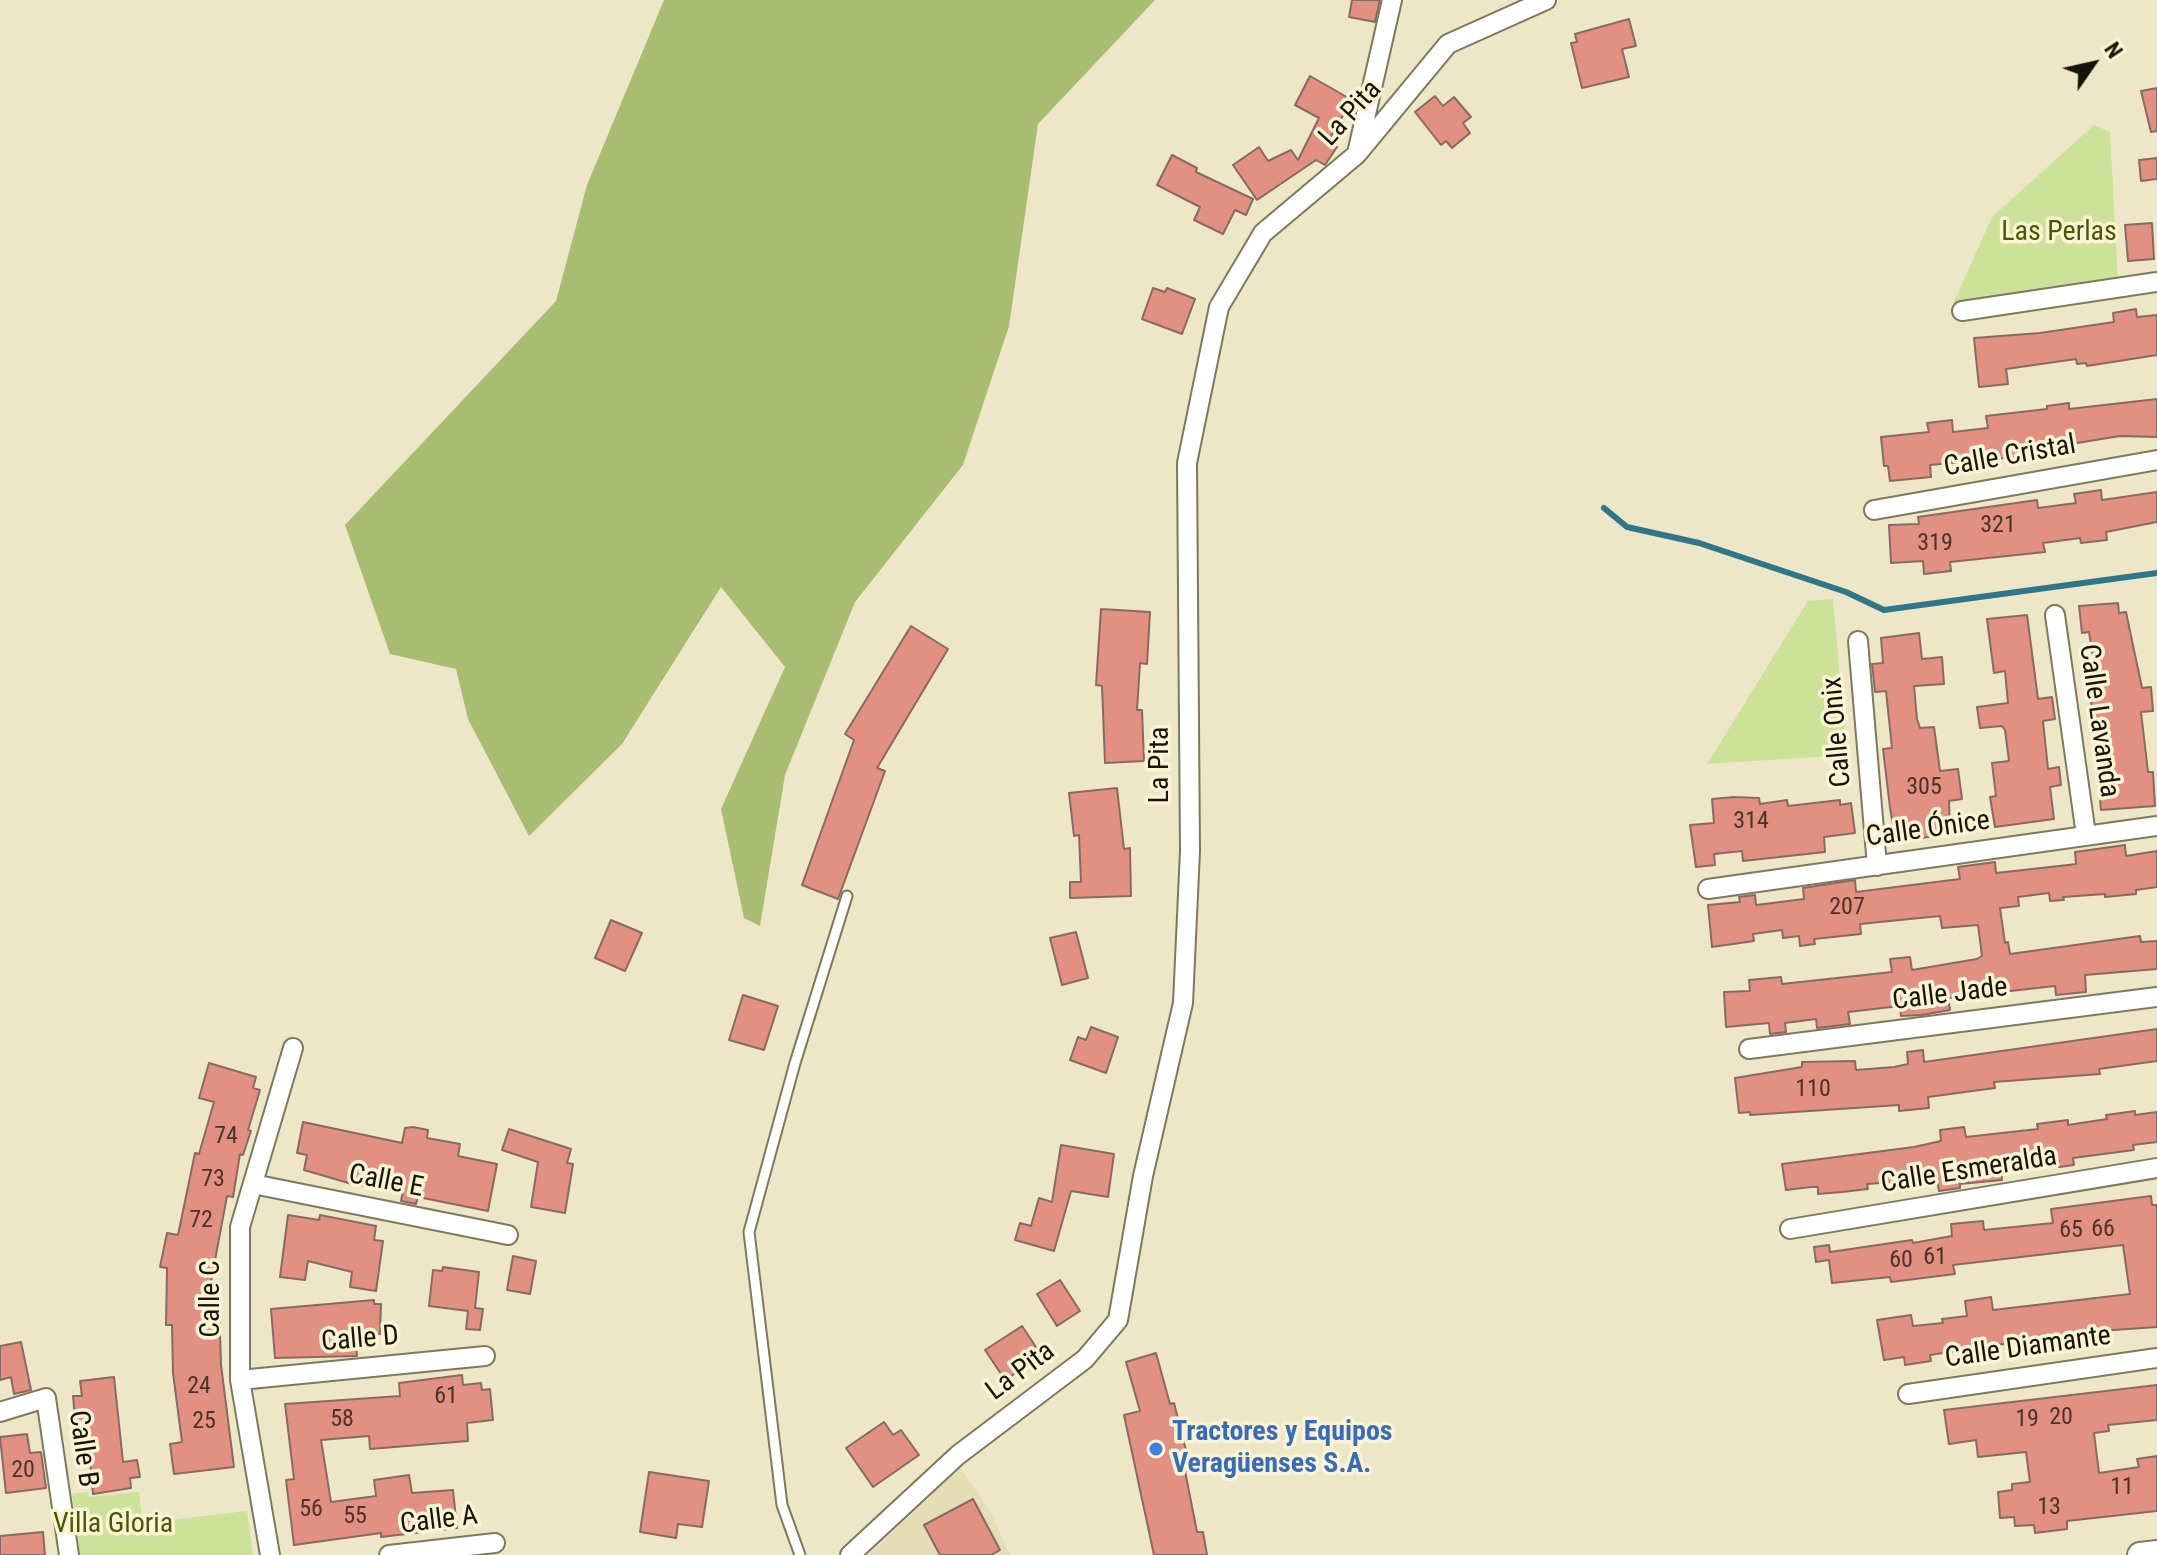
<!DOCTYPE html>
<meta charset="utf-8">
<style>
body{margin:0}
#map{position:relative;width:2157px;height:1555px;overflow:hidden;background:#ede7c7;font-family:"Roboto Condensed",sans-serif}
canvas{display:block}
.north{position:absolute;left:2053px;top:24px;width:80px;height:80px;-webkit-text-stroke:6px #faf4d4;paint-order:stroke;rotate:56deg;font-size:22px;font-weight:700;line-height:32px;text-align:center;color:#17150a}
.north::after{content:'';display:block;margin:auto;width:28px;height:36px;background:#17150a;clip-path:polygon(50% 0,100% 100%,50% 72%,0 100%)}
</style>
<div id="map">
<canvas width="2157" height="1555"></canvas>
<div class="north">N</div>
</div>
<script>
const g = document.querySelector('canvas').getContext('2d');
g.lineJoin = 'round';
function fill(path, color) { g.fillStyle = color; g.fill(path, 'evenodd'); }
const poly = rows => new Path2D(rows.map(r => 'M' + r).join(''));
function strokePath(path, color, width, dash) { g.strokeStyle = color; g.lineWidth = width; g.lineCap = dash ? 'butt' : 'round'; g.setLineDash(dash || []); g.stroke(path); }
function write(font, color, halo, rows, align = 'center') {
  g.font = font + ' "Roboto Condensed",sans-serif'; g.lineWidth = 7; g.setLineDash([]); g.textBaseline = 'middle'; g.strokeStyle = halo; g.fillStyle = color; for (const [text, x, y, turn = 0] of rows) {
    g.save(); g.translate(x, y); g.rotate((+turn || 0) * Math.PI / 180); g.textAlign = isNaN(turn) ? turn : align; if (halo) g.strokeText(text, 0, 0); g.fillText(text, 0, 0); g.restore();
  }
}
fill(poly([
 [960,1468,989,1509,1010,1555,868,1555]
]), '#e5ddb6');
fill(poly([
 [2094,125,2110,132,2118,282,1953,304,1992,217],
 [1833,599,1847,755,1707,764,1808,601],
 [88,1492,89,1497,139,1492,143,1523,247,1511,253,1555,80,1555,72,1494]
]), '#cce299');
fill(poly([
 [664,0,1155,0,1038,124,1009,326,963,465,855,602,785,775,760,926,744,918,721,809,785,667,721,587,622,744,529,836,468,719,456,669,390,654,345,525,556,301,587,185]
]), '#a8bd72');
strokePath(poly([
 [1604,508,1627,527,1699,543,1846,592,1884,610,2157,573]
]), '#307689', 6);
const building = poly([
 [1352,0,1380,0,1375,22,1349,17,1352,0],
 [1629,19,1636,46,1622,49,1629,77,1582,88,1571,43,1577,42,1575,34,1629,19],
 [1310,76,1352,100,1327,143,1337,147,1325,165,1316,160,1257,200,1233,165,1259,147,1268,161,1291,150,1298,160,1319,118,1295,105,1310,76],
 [2157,88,2157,131,2151,132,2141,91,2157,88],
 [1435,96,1443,106,1454,97,1471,117,1463,123,1470,133,1452,148,1446,141,1441,145,1415,112,1435,96],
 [1172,155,1197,168,1196,172,1253,199,1246,215,1235,210,1223,234,1194,220,1200,207,1157,185,1172,155],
 [2157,158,2157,179,2141,181,2139,160,2157,158],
 [2152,223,2154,259,2128,261,2125,225,2152,223],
 [1153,288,1165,292,1167,288,1195,299,1182,334,1142,319,1153,288],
 [2136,309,2137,317,2157,315,2157,355,2087,366,2086,363,2077,364,2076,359,2006,369,2008,384,1979,387,1974,338,2040,333,2114,322,2113,313,2136,309],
 [2157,399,2157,437,2120,436,2016,453,2016,457,1930,465,1931,477,1890,481,1888,466,1884,466,1881,437,1929,432,1927,423,1952,420,1953,432,1988,428,1986,416,2047,409,2047,406,2069,403,2069,409,2157,399],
 [2101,490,2102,500,2157,492,2157,522,2106,532,2107,540,2081,543,2080,538,2043,543,2045,552,1950,562,1951,571,1924,574,1923,561,1891,563,1889,525,1919,524,1918,517,2037,500,2038,508,2076,503,2074,494,2101,490],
 [2118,603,2119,613,2126,612,2142,688,2151,687,2153,711,2141,712,2148,772,2153,772,2155,806,2101,810,2090,690,2098,690,2089,632,2082,633,2079,606,2118,603],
 [1101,609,1150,612,1147,664,1140,663,1137,710,1142,710,1144,761,1105,763,1102,686,1096,685,1101,609],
 [2027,615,2038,699,2052,697,2055,719,2043,721,2048,769,2059,767,2061,785,2050,787,2054,819,1995,827,1990,797,1996,796,1992,763,2009,761,2005,730,2002,726,1980,728,1977,707,2008,703,2005,671,1994,673,1987,619,2027,615],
 [911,626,948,649,877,768,885,771,838,899,802,885,854,740,845,734,911,626],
 [1919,633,1922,659,1942,657,1944,684,1914,686,1917,719,1920,728,1934,727,1940,771,1958,769,1962,799,1949,801,1950,834,1906,840,1904,829,1894,830,1890,808,1883,749,1892,748,1886,691,1875,692,1872,664,1883,663,1881,638,1919,633],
 [1117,788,1124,849,1130,848,1131,896,1070,898,1070,882,1081,882,1079,835,1074,836,1069,793,1117,788],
 [1734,797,1759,798,1760,804,1787,800,1788,806,1840,800,1840,805,1851,803,1855,833,1824,837,1825,852,1743,861,1742,851,1714,854,1715,865,1696,867,1690,825,1714,823,1712,799,1734,797],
 [2125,845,2126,856,2157,851,2157,887,2136,890,2136,894,2105,897,2105,894,2063,897,2064,900,2050,901,2049,893,2018,897,2019,906,2000,908,2005,943,2008,942,2010,954,2140,936,2141,942,2157,941,2157,969,2085,975,2086,992,2056,995,2055,986,1948,998,1950,1010,1922,1015,1901,1016,1900,1006,1848,1012,1850,1024,1817,1028,1816,1019,1785,1023,1786,1032,1770,1034,1769,1023,1726,1027,1724,992,1750,991,1749,980,1781,977,1782,984,1892,972,1890,959,1910,957,1912,970,1977,959,1982,956,1978,925,1942,928,1940,916,1860,924,1861,934,1814,939,1815,944,1800,946,1799,936,1783,938,1782,930,1753,934,1754,941,1712,947,1708,905,1740,902,1739,897,1755,895,1756,905,1804,899,1803,888,1855,880,1856,892,1960,879,1958,867,1995,862,1996,873,2068,865,2076,864,2075,852,2125,845],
 [611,920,642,933,625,971,595,958,611,920],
 [1076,932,1088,978,1062,985,1050,938,1076,932],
 [743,995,778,1006,764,1050,729,1040,743,995],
 [1091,1027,1118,1037,1106,1073,1070,1060,1078,1037,1086,1040,1091,1027],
 [2157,1029,2157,1061,2099,1069,2100,1074,1994,1082,1995,1088,1928,1097,1929,1108,1899,1111,1899,1105,1750,1115,1750,1112,1739,1113,1735,1078,1802,1067,1802,1062,1855,1061,1856,1070,1894,1067,1908,1064,1907,1052,1923,1050,1924,1062,2157,1029],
 [209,1063,256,1077,253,1088,260,1090,248,1130,251,1131,243,1155,240,1154,233,1197,227,1196,211,1282,211,1302,219,1302,221,1365,234,1467,174,1474,170,1444,182,1442,173,1373,172,1325,166,1325,167,1268,160,1267,167,1233,178,1235,195,1153,199,1154,214,1102,199,1098,209,1063],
 [2135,1111,2135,1115,2157,1112,2157,1142,2133,1145,2134,1150,2073,1158,2074,1165,2059,1167,2059,1161,2043,1161,2001,1168,2002,1180,1960,1184,1960,1188,1939,1191,1937,1179,1867,1184,1868,1189,1842,1192,1818,1194,1818,1187,1811,1187,1786,1190,1782,1164,1914,1147,1941,1141,1940,1130,1964,1127,1966,1137,2038,1129,2037,1124,2068,1120,2068,1125,2107,1119,2106,1115,2135,1111],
 [303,1122,402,1143,405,1128,413,1127,428,1130,427,1138,460,1144,458,1156,497,1164,488,1211,418,1197,416,1204,401,1201,403,1191,352,1184,304,1170,307,1155,297,1153,303,1122],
 [509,1129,571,1149,567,1163,573,1164,565,1213,531,1207,538,1162,502,1150,509,1129],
 [1061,1145,1114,1154,1108,1197,1071,1191,1054,1251,1015,1240,1020,1223,1031,1226,1039,1198,1052,1202,1061,1145],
 [2151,1196,2152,1205,2157,1205,2157,1327,2099,1331,2029,1345,2002,1344,1930,1355,1931,1361,1905,1365,1904,1357,1884,1360,1877,1320,1911,1315,1913,1326,1943,1323,1942,1319,1967,1316,1965,1301,1991,1297,1993,1310,2130,1294,2123,1245,1953,1265,1955,1274,1891,1282,1890,1277,1832,1283,1829,1260,1816,1262,1814,1247,1829,1245,1830,1252,1912,1240,1913,1243,1952,1236,1951,1224,1983,1221,1984,1230,2053,1223,2051,1209,2151,1196],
 [288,1215,319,1220,320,1215,376,1226,374,1240,383,1241,376,1291,350,1287,352,1272,308,1261,305,1280,280,1277,288,1215],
 [513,1256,536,1261,530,1294,507,1290,513,1256],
 [443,1267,479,1272,475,1308,483,1309,480,1330,466,1329,468,1311,429,1306,433,1270,442,1271,443,1267],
 [1060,1280,1080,1311,1057,1326,1037,1294,1060,1280],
 [374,1300,374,1304,381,1304,380,1334,355,1333,357,1356,275,1358,271,1309,374,1300],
 [1022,1326,1042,1356,1005,1380,985,1350,1022,1326],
 [21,1342,31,1390,14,1394,11,1377,0,1380,0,1346,21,1342],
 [1156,1353,1170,1404,1174,1403,1191,1470,1185,1471,1197,1532,1203,1532,1207,1555,1154,1555,1124,1415,1140,1411,1126,1362,1156,1353],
 [462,1375,463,1385,481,1383,482,1390,490,1389,493,1420,467,1423,468,1441,370,1449,369,1436,321,1440,331,1502,376,1496,374,1480,409,1475,412,1493,453,1490,457,1528,381,1537,381,1533,294,1545,286,1480,294,1479,285,1404,400,1396,399,1383,462,1375],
 [114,1377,123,1462,137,1460,140,1477,130,1478,131,1488,93,1494,89,1450,78,1451,73,1396,82,1396,80,1381,114,1377],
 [2157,1385,2157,1420,2108,1425,2109,1431,2094,1433,2099,1473,2139,1467,2137,1459,2157,1456,2157,1511,2067,1521,2067,1529,2035,1533,2034,1525,2015,1526,2014,1517,2000,1518,1998,1492,2012,1490,2012,1484,2030,1482,2026,1452,1978,1457,1976,1440,1949,1444,1944,1410,2157,1385],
 [884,1422,893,1435,901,1430,919,1455,873,1487,846,1448,884,1422],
 [27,1434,30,1453,41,1452,46,1488,6,1493,0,1437,27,1434],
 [649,1472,709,1481,702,1527,678,1524,676,1538,640,1532,649,1472],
 [973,1499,1000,1550,991,1555,940,1555,924,1525,973,1499],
 [43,1532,45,1555,0,1555,0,1536,43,1532]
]);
fill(building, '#e29081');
strokePath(building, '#896963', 2);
const lane = poly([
 [800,1555,782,1505,749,1232,795,1063,847,896]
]);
const street = poly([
 [1358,149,1392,0],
 [1962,311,2157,282],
 [1874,510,2157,460],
 [2055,615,2086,835],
 [1858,641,1877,866],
 [1708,889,2157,826],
 [1749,1049,2157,997],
 [253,1184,508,1235],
 [1790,1229,2157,1168],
 [240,1380,485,1356],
 [1908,1394,2157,1358],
 [0,1412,46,1398,69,1555],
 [270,1555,240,1380,240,1227,293,1048],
 [389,1555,495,1543],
 [850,1555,958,1455,1085,1359,1118,1320,1143,1176,1183,1003,1190,851,1187,463,1219,307,1263,233,1357,154,1448,44,1546,0]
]);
const secondary = poly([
 [2140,1555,2157,1553]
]);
strokePath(lane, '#7e795c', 13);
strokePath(street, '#7e795c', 22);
strokePath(secondary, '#7e795c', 28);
strokePath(lane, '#fff', 9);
strokePath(street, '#fff', 18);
strokePath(secondary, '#fff', 24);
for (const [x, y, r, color] of [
 [1156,1449,8,"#3f7fe0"]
]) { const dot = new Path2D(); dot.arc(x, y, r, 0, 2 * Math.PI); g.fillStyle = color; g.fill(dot); strokePath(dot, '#faf4d4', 3); }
write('24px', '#4a3428', null, [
 ["321",1998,526],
 ["319",1935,544],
 ["305",1924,788],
 ["314",1751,822],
 ["207",1847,908],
 ["110",1813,1090],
 ["74",226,1137],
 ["73",213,1180],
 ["72",201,1221],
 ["66",2103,1230],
 ["65",2071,1231],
 ["61",1935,1258],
 ["60",1901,1261],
 ["24",199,1387],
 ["61",446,1397],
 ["20",2061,1418],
 ["58",342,1420],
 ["19",2027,1420],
 ["25",204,1422],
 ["20",23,1471],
 ["11",2122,1488],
 ["13",2049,1508],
 ["56",311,1510],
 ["55",355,1517]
]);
write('28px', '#17150a', '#faf4d4', [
 ["La Pita",1351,114,-48],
 ["Calle Cristal",2010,457,-10],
 ["Calle Lavanda",2098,721,82],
 ["Calle Onix",1838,732,-95],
 ["La Pita",1161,765,-90],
 ["Calle Ónice",1928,830,-8],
 ["Calle Jade",1950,995,-7],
 ["Calle Esmeralda",1969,1171,-9],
 ["Calle E",386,1182,11],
 ["Calle C",212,1299,-90],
 ["Calle D",360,1340,-5],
 ["Calle Diamante",2028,1348,-8],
 ["La Pita",1021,1372,-37],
 ["Calle B",82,1449,82],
 ["Calle A",439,1521,-7]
]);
write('28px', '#485900', '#faf4d4', [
 ["Las Perlas",2059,233],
 ["Villa Gloria",113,1525]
]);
write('bold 28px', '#366cbe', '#faf4d4', [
 ["Tractores y Equipos",1172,1433],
 ["Veragüenses S.A.",1172,1465]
], 'left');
</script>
